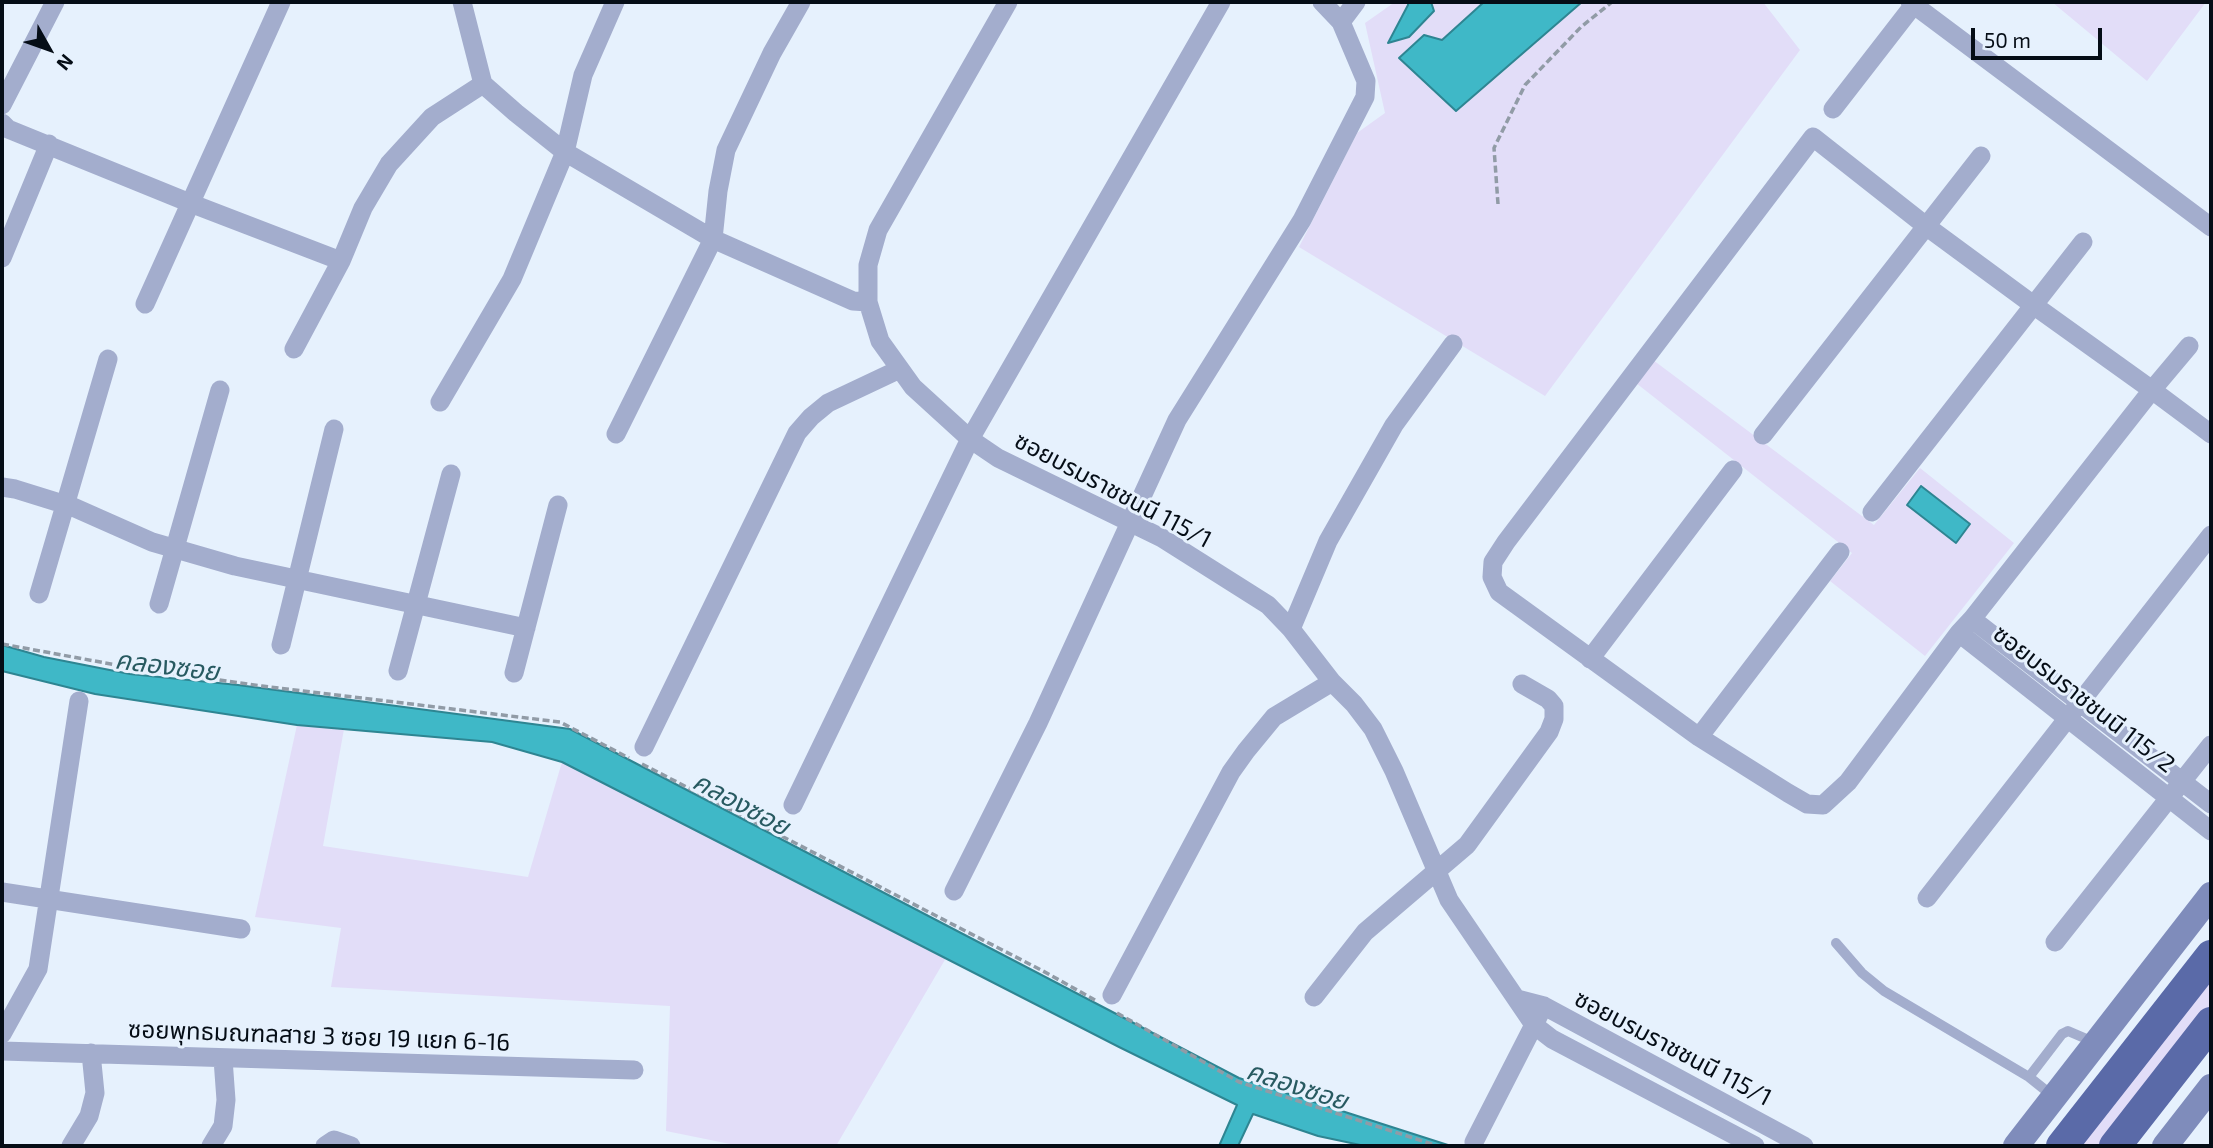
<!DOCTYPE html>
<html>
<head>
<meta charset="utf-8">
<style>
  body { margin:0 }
  #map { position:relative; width:2213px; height:1148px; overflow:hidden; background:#e6f1fd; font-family:"Exo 2",sans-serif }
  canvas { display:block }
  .frame { position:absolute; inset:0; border:4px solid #050d16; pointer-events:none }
  .north { position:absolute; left:14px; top:14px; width:70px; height:70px; -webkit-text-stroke:5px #e6f1fd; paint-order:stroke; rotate:130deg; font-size:19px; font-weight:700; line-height:28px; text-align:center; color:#050d16 }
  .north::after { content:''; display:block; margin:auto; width:24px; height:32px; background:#050d16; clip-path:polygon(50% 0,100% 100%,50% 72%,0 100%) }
  .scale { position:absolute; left:1971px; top:28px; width:131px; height:32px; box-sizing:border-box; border:4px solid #050d16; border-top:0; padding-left:9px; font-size:21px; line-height:24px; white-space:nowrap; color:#050d16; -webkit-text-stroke:5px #e6f1fd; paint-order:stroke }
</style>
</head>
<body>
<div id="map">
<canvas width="2213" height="1148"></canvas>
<div class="frame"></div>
<div class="north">N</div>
<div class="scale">50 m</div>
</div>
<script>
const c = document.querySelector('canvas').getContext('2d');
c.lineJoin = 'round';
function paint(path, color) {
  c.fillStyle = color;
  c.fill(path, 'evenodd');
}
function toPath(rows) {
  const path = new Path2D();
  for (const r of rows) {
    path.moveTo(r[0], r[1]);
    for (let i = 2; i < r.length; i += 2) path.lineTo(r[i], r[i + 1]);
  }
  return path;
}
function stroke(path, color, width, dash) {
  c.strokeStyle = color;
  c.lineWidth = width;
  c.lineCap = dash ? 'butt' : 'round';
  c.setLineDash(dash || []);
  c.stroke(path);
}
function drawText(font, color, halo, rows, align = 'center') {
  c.font = font + ' "Exo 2","Noto Sans Thai",sans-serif';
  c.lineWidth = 6;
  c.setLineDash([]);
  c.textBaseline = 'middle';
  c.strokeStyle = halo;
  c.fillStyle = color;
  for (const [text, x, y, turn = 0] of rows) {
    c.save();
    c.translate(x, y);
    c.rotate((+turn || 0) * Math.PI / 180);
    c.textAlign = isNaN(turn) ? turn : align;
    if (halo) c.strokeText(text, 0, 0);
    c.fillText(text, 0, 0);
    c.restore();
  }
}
const green = toPath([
  [1395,2,1408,2,1408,5,1389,42,1434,11,1431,2,1484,2,1442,40,1456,111,1582,2,1763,2,1800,50,1545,396,1299,247,1357,133,1385,113,1365,23],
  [2052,2,2206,2,2147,81],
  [1653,360,1874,525,1920,468,2014,543,1925,656,1830,581,1852,553,1636,383],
  [297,725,344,729,323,846,528,877,562,762,946,958,836,1146,740,1146,666,1131,670,1006,331,987,341,928,255,917],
  [2211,970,2211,1005,2102,1146,2073,1146]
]);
const water = toPath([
  [1408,2,1431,2,1434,11,1409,37,1388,43,1408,5,1408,2],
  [1484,2,1582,2,1456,111,1399,58,1424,35,1442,40,1484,2],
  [1921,486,1970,524,1956,543,1907,505,1921,486],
  [2,645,44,657,130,674,238,685,570,729,1239,1078,1451,1146,1365,1146,1318,1136,1253,1114,1238,1146,1219,1146,1237,1105,1119,1047,562,762,492,742,297,725,95,694,2,671,2,645]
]);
const path = toPath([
  [1498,204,1494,148,1525,85,1581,27,1612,2],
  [2,644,122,666,262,686,560,722,629,758],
  [642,764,1043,971,1095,1000],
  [1117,1013,1239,1082,1438,1146]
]);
const service = toPath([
  [1836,943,1862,973,1884,991,2029,1077,2054,1097],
  [2029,1077,2062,1034,2068,1031,2096,1043]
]);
const minor = toPath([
  [462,2,483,84,516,113,565,152,713,239,853,301,868,302],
  [1008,2,878,230,868,265,868,302,880,341,913,387,970,439,998,458,1162,538,1268,605,1291,629,1332,682,1354,704,1373,729,1394,771,1449,900,1534,1025,1552,1039,1755,1146],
  [1910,2,2211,227],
  [1341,22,1356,2],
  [2,105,55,2],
  [1833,109,1916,2],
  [2,123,8,129,190,203,341,261],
  [2,258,49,144],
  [145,304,281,2],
  [2189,346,2152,390,1972,619,1959,633,1848,782,1823,805,1807,804,1788,793,1699,737,1499,592,1492,577,1493,562,1506,542,1813,137,1926,226,2032,304,2152,390,2211,434],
  [294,349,341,261,363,208,389,164,432,117,483,84],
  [440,402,512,279,565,152,583,75,615,2],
  [616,434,713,239,718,191,726,150,772,53,801,2],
  [1763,435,1981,156],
  [2,487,15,489,73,507,152,542,235,566,526,628],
  [1872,512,2083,242],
  [39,594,108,359],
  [159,604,220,390],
  [1972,619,2211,804],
  [1291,629,1328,541,1394,425,1453,344],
  [1959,633,2211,831],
  [281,645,334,429],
  [1590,659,1733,470],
  [398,671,451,474],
  [514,673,558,505],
  [1699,737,1840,552],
  [644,747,797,433,811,417,828,403,900,369],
  [793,805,970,439,1221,2],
  [954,891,1038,723,1177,420,1302,220,1365,97,1366,81,1341,22,1322,2],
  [2,892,241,929],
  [1927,898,2211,535],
  [2055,942,2211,745],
  [1112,995,1231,772,1246,751,1274,717,1332,682],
  [1314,997,1365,932,1467,845,1549,732,1554,719,1554,706,1548,699,1522,684],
  [1517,999,1544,1006,1804,1146],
  [2,1034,38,969,79,701],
  [2,1051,634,1070],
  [1474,1142,1539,1015],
  [71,1146,89,1116,95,1093,91,1053],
  [211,1146,223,1126,226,1100,223,1059],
  [325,1146,334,1140,351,1146]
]);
const secondary = toPath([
  [2016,1146,2211,895],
  [2165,1146,2211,1087]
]);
const trunk = toPath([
  [2062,1146,2211,956],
  [2115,1146,2211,1023]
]);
const streetNames = [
  ["ซอยบรมราชชนนี 115/1",1113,490,28],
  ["ซอยบรมราชชนนี 115/2",2084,699,38],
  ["ซอยพุทธมณฑลสาย 3 ซอย 19 แยก 6-16",319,1036,2],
  ["ซอยบรมราชชนนี 115/1",1673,1048,28]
];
const waterNames = [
  ["คลองซอย",167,666,7],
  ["คลองซอย",741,804,28],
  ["คลองซอย",1297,1086,18]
];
paint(green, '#e2ddf8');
paint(water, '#3fb8c7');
stroke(water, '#2e8592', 2);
stroke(path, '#919ba6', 3.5, [7, 3.5]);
stroke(service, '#a3adcd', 10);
stroke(minor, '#a3adcd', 19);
stroke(secondary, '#7f8cbb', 26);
stroke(trunk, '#5a6aa8', 32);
drawText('24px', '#050d16', '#e6f1fd', streetNames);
drawText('italic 26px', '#285a61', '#e6f1fd', waterNames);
</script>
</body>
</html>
